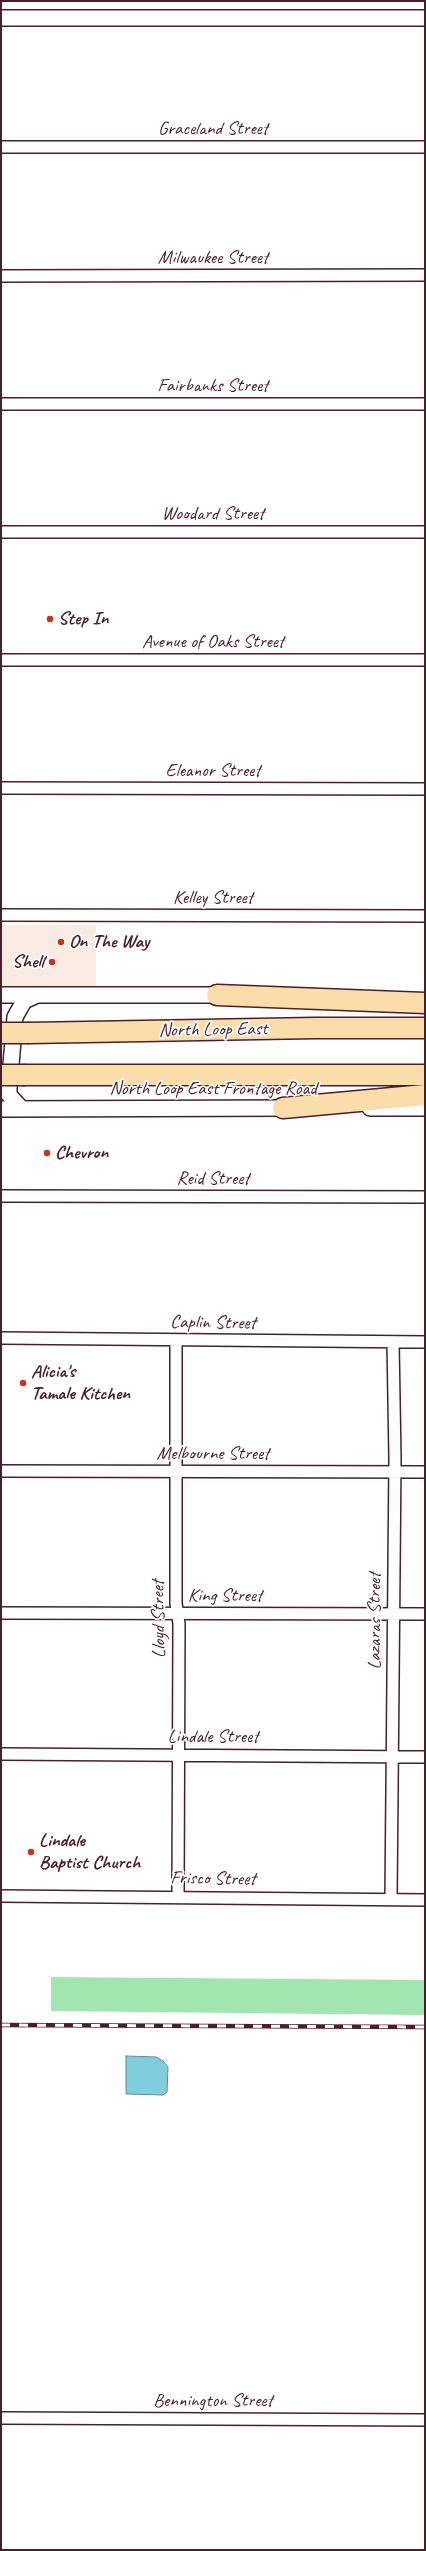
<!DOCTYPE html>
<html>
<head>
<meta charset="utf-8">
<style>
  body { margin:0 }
  #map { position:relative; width:426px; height:2551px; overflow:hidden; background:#fff; font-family:Caveat,sans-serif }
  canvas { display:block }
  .frame { position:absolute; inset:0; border:2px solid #4a1f2b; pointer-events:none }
</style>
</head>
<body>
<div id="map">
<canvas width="426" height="2551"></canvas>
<div class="frame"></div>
</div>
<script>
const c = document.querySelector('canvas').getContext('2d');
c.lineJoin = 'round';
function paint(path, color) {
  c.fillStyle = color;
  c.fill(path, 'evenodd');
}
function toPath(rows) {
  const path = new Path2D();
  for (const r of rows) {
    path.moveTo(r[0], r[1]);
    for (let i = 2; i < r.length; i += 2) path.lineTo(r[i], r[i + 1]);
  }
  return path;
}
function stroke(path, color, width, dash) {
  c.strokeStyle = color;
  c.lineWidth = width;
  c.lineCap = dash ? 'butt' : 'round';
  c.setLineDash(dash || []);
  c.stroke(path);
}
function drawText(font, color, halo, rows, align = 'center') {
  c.font = font + ' Caveat,sans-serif';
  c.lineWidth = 3.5;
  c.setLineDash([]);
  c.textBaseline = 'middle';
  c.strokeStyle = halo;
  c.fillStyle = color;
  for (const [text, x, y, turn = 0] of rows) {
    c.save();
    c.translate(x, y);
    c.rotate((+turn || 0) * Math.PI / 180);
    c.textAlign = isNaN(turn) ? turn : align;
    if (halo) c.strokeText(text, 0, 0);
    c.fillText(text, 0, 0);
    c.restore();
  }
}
const built = toPath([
  [1,925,96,925,96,989,1,989]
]);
const green = toPath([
  [51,1977,425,1980,425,2015,51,2011]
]);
const water = toPath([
  [126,2056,156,2057,163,2061,168,2067,167,2092,163,2095,126,2094,126,2056]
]);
const street = toPath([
  [1,147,425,147],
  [1,276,425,275],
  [1,404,425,404],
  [1,532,425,532],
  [1,660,425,660],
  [1,788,425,789],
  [1,915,425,916],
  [1,1196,425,1197],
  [1,1338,425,1342],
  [176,1340,176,1603,179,1624,178,1897],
  [1,1471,425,1472],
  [1,1613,425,1614],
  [1,1754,425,1757],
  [1,1896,425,1900],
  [391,1899,395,1459,393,1342],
  [1,2418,425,2420]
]);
const secondary = toPath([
  [1,18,425,18],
  [1,995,228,995],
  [370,1108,425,1108],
  [1,1109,294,1108],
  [22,1109,9,1095,9,1088,15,1017,24,1001,37,995]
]);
const highway = toPath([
  [217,995,425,1003],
  [29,1033,315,1028,425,1028],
  [25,1075,425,1075],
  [283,1108,425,1095]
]);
const rail = toPath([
  [1,2025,425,2027]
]);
const highwayBridge = toPath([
  [1,1033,29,1033],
  [1,1075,25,1075]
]);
const markers = [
  [50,619,4,"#c8321e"],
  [61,942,4,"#c8321e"],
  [52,962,4,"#c8321e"],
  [47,1153,4,"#c8321e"],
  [23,1383,4,"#c8321e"],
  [31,1852,4,"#c8321e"]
];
const streetNames = [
  ["Graceland Street",213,129],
  ["Milwaukee Street",213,258],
  ["Fairbanks Street",213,386],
  ["Woodard Street",213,514],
  ["Avenue of Oaks Street",213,642],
  ["Eleanor Street",213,771],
  ["Kelley Street",213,898],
  ["North Loop East",213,1030,-1],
  ["North Loop East Frontage Road",213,1089],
  ["Reid Street",213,1179],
  ["Caplin Street",213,1323,1],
  ["Melbourne Street",213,1454],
  ["King Street",225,1596],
  ["Lloyd Street",159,1619,-91],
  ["Lazaras Street",375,1621,-90],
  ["Lindale Street",213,1737],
  ["Frisco Street",213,1879,1],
  ["Bennington Street",213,2401]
];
const poiNames = [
  ["Step In",58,619],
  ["On The Way",69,942],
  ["Shell",44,962,"right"],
  ["Chevron",55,1153],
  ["Alicia's",31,1372],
  ["Tamale Kitchen",31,1394],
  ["Lindale",39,1841],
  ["Baptist Church",39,1863]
];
paint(built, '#f9ebe1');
paint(green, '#a2e5b0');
paint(water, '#80cdde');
stroke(water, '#6a8796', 1);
stroke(street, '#4a1f2b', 14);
stroke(secondary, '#4a1f2b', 18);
stroke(highway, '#4a1f2b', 23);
stroke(street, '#fff', 11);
stroke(secondary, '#fff', 15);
stroke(highway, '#faddab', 20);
stroke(rail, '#4a1f2b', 4.5);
stroke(rail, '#fff', 3, [9]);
stroke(highwayBridge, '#4a1f2b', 23, []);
stroke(highwayBridge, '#faddab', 20);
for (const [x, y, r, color] of markers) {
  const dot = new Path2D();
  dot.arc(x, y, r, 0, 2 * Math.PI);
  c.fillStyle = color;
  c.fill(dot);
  stroke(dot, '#fff', 1.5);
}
drawText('19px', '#4a1f2b', '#fff', streetNames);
drawText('bold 19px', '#4a1f2b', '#fff', poiNames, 'left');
</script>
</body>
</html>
